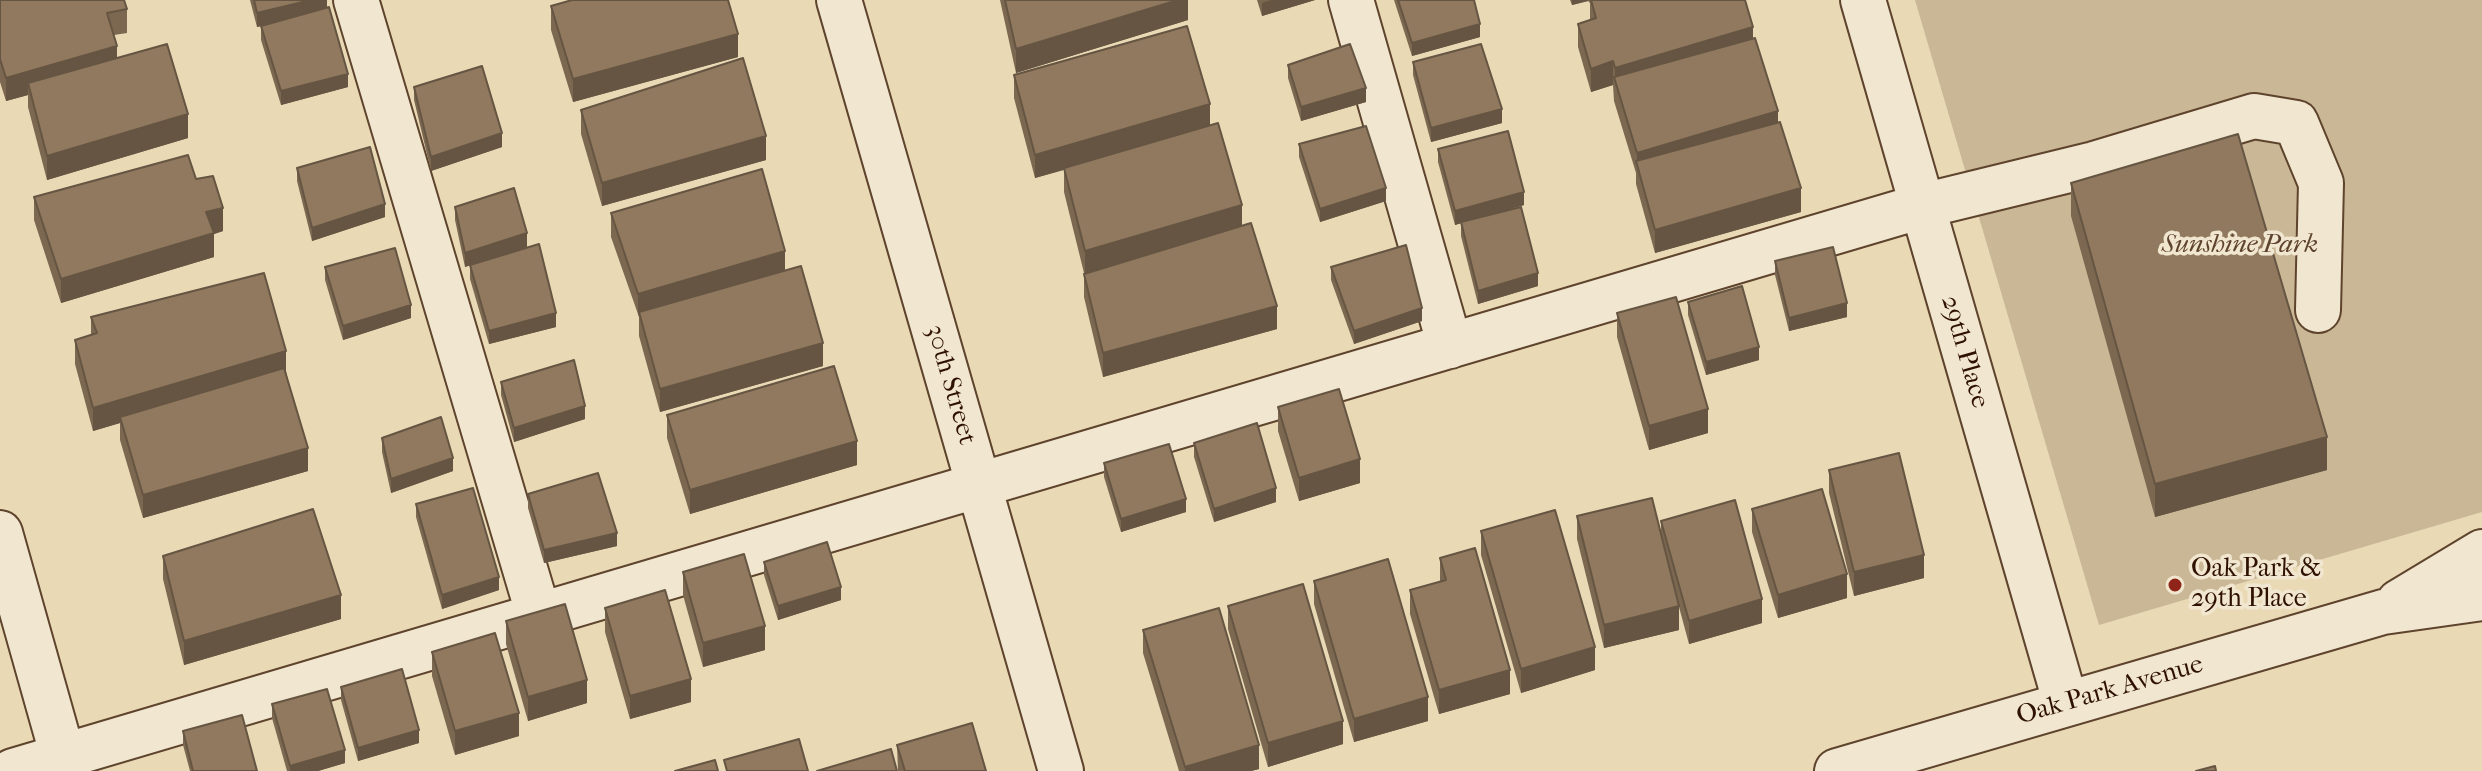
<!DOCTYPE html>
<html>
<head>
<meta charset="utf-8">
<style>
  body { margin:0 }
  canvas { display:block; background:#e9d9b5 }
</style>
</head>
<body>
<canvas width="2482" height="771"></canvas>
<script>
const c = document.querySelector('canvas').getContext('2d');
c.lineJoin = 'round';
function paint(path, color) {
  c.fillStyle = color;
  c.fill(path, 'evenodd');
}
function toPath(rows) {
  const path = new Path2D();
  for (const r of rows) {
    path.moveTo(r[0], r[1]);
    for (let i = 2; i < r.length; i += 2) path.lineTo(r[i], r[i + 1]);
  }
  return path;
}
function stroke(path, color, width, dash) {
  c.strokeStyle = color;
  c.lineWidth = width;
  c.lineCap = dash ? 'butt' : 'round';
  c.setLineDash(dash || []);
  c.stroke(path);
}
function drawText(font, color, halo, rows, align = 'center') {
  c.font = font + ' "IM FELL French Canon",serif';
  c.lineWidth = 7;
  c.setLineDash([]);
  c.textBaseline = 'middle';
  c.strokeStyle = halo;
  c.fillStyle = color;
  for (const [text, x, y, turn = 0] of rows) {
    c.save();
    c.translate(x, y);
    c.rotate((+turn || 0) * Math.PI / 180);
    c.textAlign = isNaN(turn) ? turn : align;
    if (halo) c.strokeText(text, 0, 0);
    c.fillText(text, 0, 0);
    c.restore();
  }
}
const green = toPath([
  [1915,0,2482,0,2482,512,2099,625]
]);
const minor = toPath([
  [356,0,539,616],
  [839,0,1061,771],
  [1351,0,1450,346],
  [1863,0,2066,704],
  [0,533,67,771],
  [2399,602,2482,552],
  [13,771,1922,206,2094,164,2254,116,2296,123,2321,183,2318,310],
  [1837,771,2383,612,2482,598]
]);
const wall = toPath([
  [0,0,127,9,127,33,114,35,117,58,188,138,47,180,28,107,28,95,6,101,0,82],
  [250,0,327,0,327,8,348,87,281,105,261,40,261,26,273,23,257,27],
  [1000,0,1188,0,1188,20,1016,73],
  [1257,0,1315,0,1262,16],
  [1394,0,1474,0,1480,37,1412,56],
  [1570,0,1745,0,1753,39,1778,122,1801,212,1655,253,1636,184,1636,173,1614,101,1613,85,1591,92,1578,47,1578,24,1590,20,1590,3,1588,1,1572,5],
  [551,6,738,57,573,102,551,30],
  [1413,62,1502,123,1431,142,1413,75],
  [1288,65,1366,102,1301,121,1288,78],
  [1014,75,1210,125,1242,226,1277,329,1103,377,1084,297,1084,273,1064,192,1064,170,1035,178,1014,98],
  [414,87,502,147,431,171,414,100],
  [581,110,766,160,602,206,581,134],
  [1299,144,1386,201,1320,222,1299,157],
  [1438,149,1524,205,1501,212,1538,286,1478,304,1461,236,1461,223,1455,225,1438,162],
  [297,168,385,217,312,241,297,181],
  [196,179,223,231,214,234,214,257,61,303,34,220,34,197],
  [2071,183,2327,470,2155,517,2071,216],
  [455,207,527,247,472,264,556,327,489,344,470,279,470,265,465,267,455,220],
  [611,213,785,271,823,366,660,412,639,336,639,317,611,237],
  [1775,261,1847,317,1789,331,1775,275],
  [325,267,411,318,343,340,325,280],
  [1331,267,1422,321,1354,344,1331,280],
  [1688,302,1759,360,1706,375,1688,315],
  [1617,313,1708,433,1649,450,1617,337],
  [91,317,286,371,308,471,143,518,120,440,120,423,93,431,75,364,75,340,91,335],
  [501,382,585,419,514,442,501,395],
  [1278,407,1360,483,1299,501,1278,431],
  [667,415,857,465,690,514,667,438],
  [382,438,453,471,391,493,382,452],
  [1194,443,1276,502,1214,522,1194,457],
  [1104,463,1186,512,1121,532,1104,477],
  [1829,470,1924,578,1854,596,1829,493],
  [528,494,617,546,544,563,528,508],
  [416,504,499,590,442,609,416,517],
  [1752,509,1847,598,1778,618,1752,532],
  [1577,516,1661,536,1661,521,1762,623,1689,644,1679,607,1679,630,1604,648,1577,539],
  [1481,531,1595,670,1521,693,1481,555],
  [163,556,341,619,184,665,163,579],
  [1440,558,1510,694,1439,714,1410,614,1410,590,1440,582],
  [764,562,841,600,778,620,764,575],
  [683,572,765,650,703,667,683,595],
  [1314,581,1428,721,1354,742,1314,604],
  [1228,606,1343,744,1268,767,1228,629],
  [605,608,691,702,630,719,605,632],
  [506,621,587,703,528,721,506,644],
  [1143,630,1259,769,1251,771,1179,771,1143,653],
  [432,652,519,736,455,755,432,676],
  [341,687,419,743,358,761,341,700],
  [272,704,345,763,318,771,287,771,272,718],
  [183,731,257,771,190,771,183,745],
  [897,745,986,771,898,771]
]);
const shadedWall = toPath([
  [311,0,327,0,327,10,257,27,257,13],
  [1178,0,1188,0,1188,20,1016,73,1016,49],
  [1271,0,1315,0,1262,16,1262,3],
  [1572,0,1588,0,1588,1,1572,5],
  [1480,24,1480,37,1412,56,1412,43],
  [1753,27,1753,51,1615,80,1615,68],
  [738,34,738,57,573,102,573,79],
  [117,46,117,70,28,83,28,95,6,101,6,78],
  [1613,61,1613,85,1591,92,1591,69],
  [348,74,348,87,281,105,281,91],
  [1366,88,1366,102,1301,121,1301,107],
  [1210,104,1210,127,1035,178,1035,155],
  [1502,109,1502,123,1431,142,1431,128],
  [1778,111,1778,134,1637,166,1637,153],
  [188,114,188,138,47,180,47,156],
  [502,133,502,147,431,171,431,157],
  [766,136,766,160,602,206,602,183],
  [1386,188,1386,201,1320,222,1320,209],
  [1801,188,1801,212,1655,253,1655,230],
  [1524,192,1524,205,1455,225,1455,211],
  [385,204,385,217,312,241,312,228],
  [1242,205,1242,229,1085,275,1085,251],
  [223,208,223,231,214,234,214,257,61,303,61,279,206,212],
  [527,233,527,247,465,267,465,253],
  [785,251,785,275,639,312,638,317,638,294],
  [1538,273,1538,286,1478,304,1478,291],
  [1847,303,1847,317,1789,331,1789,318],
  [411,305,411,318,343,340,343,326],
  [1277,306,1277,329,1103,377,1103,353],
  [1422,308,1422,321,1354,344,1354,331],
  [556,313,556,327,489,344,489,331],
  [823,343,823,366,660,412,660,389],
  [1759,347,1759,360,1706,375,1706,362],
  [286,351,286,375,120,417,120,423,93,431,93,408],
  [585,406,585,419,514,442,514,428],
  [1708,409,1708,433,1649,450,1649,426],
  [2327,437,2327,470,2155,517,2155,484],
  [857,441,857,465,690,514,690,490],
  [308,448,308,471,143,518,143,495],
  [453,458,453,471,391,493,391,479],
  [1360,459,1360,483,1299,501,1299,478],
  [1276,488,1276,502,1214,522,1214,509],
  [1186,499,1186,512,1121,532,1121,519],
  [617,533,617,546,544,563,544,550],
  [1924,555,1924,578,1854,596,1854,572],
  [1847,574,1847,598,1778,618,1778,595],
  [499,577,499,590,442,609,442,595],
  [841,587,841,600,778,620,778,606],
  [341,595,341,619,184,665,184,641],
  [1762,599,1762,623,1689,644,1689,621],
  [1679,606,1679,630,1604,648,1604,625],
  [765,626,765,650,703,667,703,643],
  [1595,647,1595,670,1521,693,1521,669],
  [1510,670,1510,694,1439,714,1439,690],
  [691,679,691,702,630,719,630,696],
  [587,680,587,703,528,721,528,697],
  [1428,697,1428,721,1354,742,1354,719],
  [519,713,519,736,455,755,455,731],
  [1343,721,1343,744,1268,767,1268,743],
  [419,730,419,743,358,761,358,748],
  [1259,745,1259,769,1251,771,1185,771,1185,767],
  [345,750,345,763,318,771,290,771,290,766]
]);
const building = toPath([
  [0,0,124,0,127,9,107,13,117,46,6,78,0,59,0,0],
  [254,0,311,0,257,13,254,0],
  [572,0,728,0,738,34,573,79,551,6,572,0],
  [1005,0,1178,0,1016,49,1005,0],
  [1398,0,1474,0,1480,24,1412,43,1398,0],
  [1591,0,1745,0,1753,27,1615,68,1613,61,1591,69,1578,24,1596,18,1591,0],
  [329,7,348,74,281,91,261,26,329,7],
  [1187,26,1210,104,1035,155,1014,75,1187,26],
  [1755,38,1778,111,1637,153,1614,77,1755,38],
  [167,44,188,114,47,156,28,83,167,44],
  [1350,44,1366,88,1301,107,1288,65,1350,44],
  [1481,44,1502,109,1431,128,1413,62,1481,44],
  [743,58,766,136,602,183,581,110,743,58],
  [482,66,502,133,431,157,414,87,482,66],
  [1780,122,1801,188,1655,230,1636,161,1780,122],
  [1218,123,1242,205,1085,251,1064,168,1218,123],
  [1366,126,1386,188,1320,209,1299,144,1366,126],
  [1508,131,1524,192,1455,211,1438,149,1508,131],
  [2238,134,2327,437,2155,484,2071,183,2238,134],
  [370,147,385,204,312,228,297,168,370,147],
  [188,155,196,179,213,176,223,208,206,212,214,233,61,279,34,197,188,155],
  [762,169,785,251,638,294,611,213,762,169],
  [514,188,527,233,465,253,455,207,514,188],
  [1521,207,1538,273,1478,291,1461,222,1521,207],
  [1251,223,1277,306,1103,353,1084,274,1251,223],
  [539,244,556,313,489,331,470,265,539,244],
  [1406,245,1422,308,1354,331,1331,267,1406,245],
  [1833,247,1847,303,1789,318,1775,261,1833,247],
  [395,248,411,305,343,326,325,267,395,248],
  [801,266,823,343,660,389,639,312,801,266],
  [264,273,286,351,93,408,75,340,97,333,91,317,264,273],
  [1742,286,1759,347,1706,362,1688,302,1742,286],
  [1676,297,1708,409,1649,426,1617,313,1676,297],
  [574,360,585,406,514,428,501,382,574,360],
  [834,366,857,441,690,490,667,415,834,366],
  [284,368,308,448,143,495,120,417,284,368],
  [1339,389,1360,459,1299,478,1278,407,1339,389],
  [441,417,453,458,391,479,382,438,441,417],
  [1257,423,1276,488,1214,509,1194,443,1257,423],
  [1169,444,1186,499,1121,519,1104,463,1169,444],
  [1899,453,1924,555,1854,572,1829,470,1899,453],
  [598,473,617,533,544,550,528,494,598,473],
  [473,488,499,577,442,595,416,504,473,488],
  [1822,489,1847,574,1778,595,1752,509,1822,489],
  [1652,498,1679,606,1604,625,1577,516,1652,498],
  [1735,500,1762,599,1689,621,1661,521,1735,500],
  [313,509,341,595,184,641,163,556,313,509],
  [1555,510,1595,647,1521,669,1481,531,1555,510],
  [827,542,841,587,778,606,764,562,827,542],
  [1475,548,1510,670,1439,690,1410,590,1446,580,1440,558,1475,548],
  [744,554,765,626,703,643,683,572,744,554],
  [1388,559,1428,697,1354,719,1314,581,1388,559],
  [1303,584,1343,721,1268,743,1228,606,1303,584],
  [665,590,691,679,630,696,605,608,665,590],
  [565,604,587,680,528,697,506,621,565,604],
  [1219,608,1259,745,1185,767,1143,630,1219,608],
  [495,633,519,713,455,731,432,652,495,633],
  [402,669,419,730,358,748,341,687,402,669],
  [327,689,345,750,290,766,272,704,327,689],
  [242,715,257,771,193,771,183,731,242,715],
  [972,723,986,771,905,771,897,745,972,723],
  [799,739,808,771,727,771,724,760,799,739],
  [891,749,897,771,817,771,891,749],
  [715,760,718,771,675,771,715,760],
  [2215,766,2216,771,2196,771,2215,766]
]);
const markers = [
  [2175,585,8,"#8f2418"]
];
const parkNames = [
  ["Sunshine Park",2240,246]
];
const streetNames = [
  ["29th Place",1964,352,74],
  ["30th Street",950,385,74],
  ["Oak Park Avenue",2110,691,-16]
];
const poiNames = [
  ["Oak Park &",2191,570],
  ["29th Place",2191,600]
];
paint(green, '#c9b796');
stroke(minor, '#5e432d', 48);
stroke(minor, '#f1e6cf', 44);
paint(wall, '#7c6851');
paint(shadedWall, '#655542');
paint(building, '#90795e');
stroke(building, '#655542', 2);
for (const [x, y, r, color] of markers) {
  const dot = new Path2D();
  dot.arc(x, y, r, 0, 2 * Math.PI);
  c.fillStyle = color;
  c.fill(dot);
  stroke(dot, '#f1e6cf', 3);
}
drawText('italic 26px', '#5d432d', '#f1e6cf', parkNames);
drawText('26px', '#2f1100', '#f1e6cf', streetNames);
drawText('26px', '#2f1100', '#f1e6cf', poiNames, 'left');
</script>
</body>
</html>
